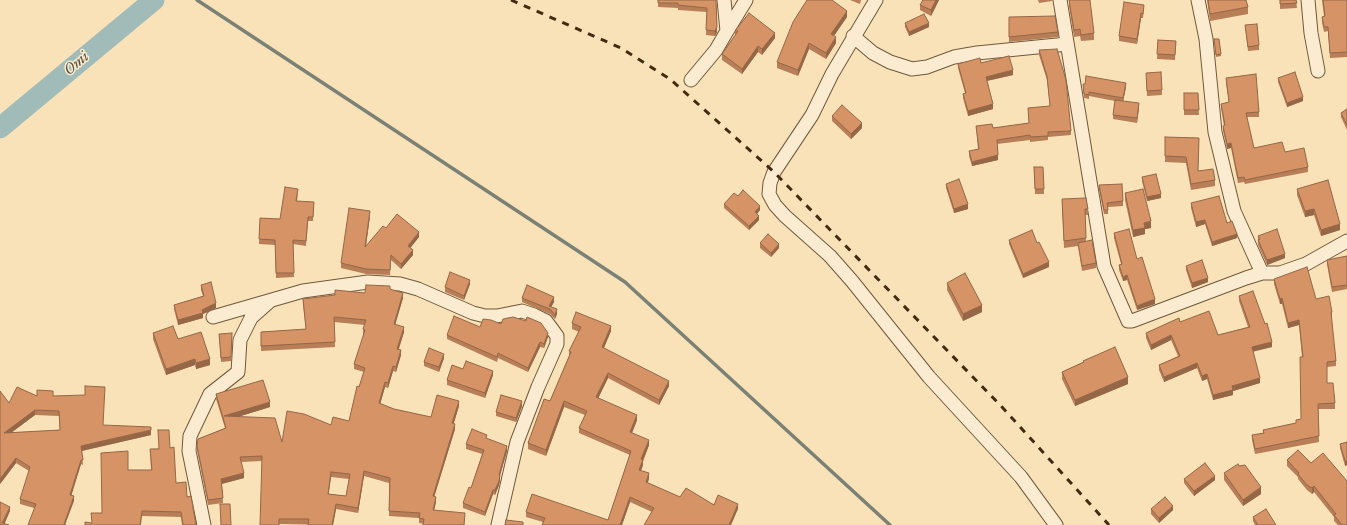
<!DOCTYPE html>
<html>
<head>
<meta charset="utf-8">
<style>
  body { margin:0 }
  canvas { display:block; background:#f9e2b8 }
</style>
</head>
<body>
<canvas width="1347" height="525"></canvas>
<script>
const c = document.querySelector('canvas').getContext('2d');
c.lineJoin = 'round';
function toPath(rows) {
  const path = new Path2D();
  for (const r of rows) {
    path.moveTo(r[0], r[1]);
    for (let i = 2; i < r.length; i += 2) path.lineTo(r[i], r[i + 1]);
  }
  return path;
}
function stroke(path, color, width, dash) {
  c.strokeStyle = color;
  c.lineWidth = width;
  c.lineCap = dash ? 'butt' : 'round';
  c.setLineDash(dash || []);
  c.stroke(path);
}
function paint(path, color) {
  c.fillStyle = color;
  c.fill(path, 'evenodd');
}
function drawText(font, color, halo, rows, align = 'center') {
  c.font = font + ' "IM FELL Great Primer",serif';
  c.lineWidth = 3;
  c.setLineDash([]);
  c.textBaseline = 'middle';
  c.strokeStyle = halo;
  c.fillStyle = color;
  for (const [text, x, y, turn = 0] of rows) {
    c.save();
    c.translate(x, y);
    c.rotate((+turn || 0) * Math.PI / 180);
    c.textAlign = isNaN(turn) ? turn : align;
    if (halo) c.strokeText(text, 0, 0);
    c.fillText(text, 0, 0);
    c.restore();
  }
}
const stream = toPath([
  [197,0,625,282,890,525]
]);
const river = toPath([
  [0,128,154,0]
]);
const street = toPath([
  [876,0,832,74,812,115,774,172,770,183,769,194,775,205,785,216,830,256,852,281,929,377,1021,477,1056,525],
  [1060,0,1104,266,1128,321,1132,321,1246,278,1262,273,1280,273,1306,264,1347,241],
  [1198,0,1206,39,1215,132,1234,211,1262,273],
  [1308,0,1311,33,1318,71],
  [727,31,746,0],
  [853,36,873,53,890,62,912,69,927,67,954,57,977,53,1067,44],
  [691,80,716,50,727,31,724,0],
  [213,317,303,291,368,282,400,284,418,289,473,313,485,316,497,316,522,311,534,315,546,321,557,336,557,344,538,387,517,442,498,525],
  [204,525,189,451,190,436,210,394,238,372,240,340,251,318,269,302]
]);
const rail = toPath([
  [511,0,621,48,670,79,774,172,1002,407,1109,525]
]);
const wall = toPath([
  [658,0,716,0,717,32,715,36,706,35,707,12,678,10,678,8,658,7],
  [850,0,861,0,860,4],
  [923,0,939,0,931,16,920,10,920,5],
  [1038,0,1053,0,1052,1,1039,3],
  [1069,0,1094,33,1094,40,1081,41,1080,36,1074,37,1069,6],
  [1207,0,1246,0,1248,7,1248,14,1210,21],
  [1280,0,1296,0,1297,8,1280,9],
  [1322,0,1347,0,1347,57,1330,58,1328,31,1324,32,1322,22,1322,17,1324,16],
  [1144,9,1143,18,1141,18,1137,44,1119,41,1119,36],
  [847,17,834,36,836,43,826,59,809,49,798,76,777,68,777,62],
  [1009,17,1058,32,1058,37,1009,42],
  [905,23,929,27,909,36,905,27],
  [1245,25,1259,45,1259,50,1248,51],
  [735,31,775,38,762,55,758,52,742,74,722,60,722,54,735,36],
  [1214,39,1221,54,1221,56,1216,57],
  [1158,40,1176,41,1175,60,1157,59],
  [1039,50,1071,131,1071,135,1048,137,1048,140,1030,142,1030,140,997,144,998,160,972,166,969,156,969,151,978,149,976,126,993,128,1029,123,1028,108,1050,106,1047,80,1039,55],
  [981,63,1013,75,987,81,993,109,968,116,963,98,963,94,965,93,958,68,958,64],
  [1161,72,1162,95,1147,96,1146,78],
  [1226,78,1259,112,1259,117,1247,117,1254,148,1285,152,1308,167,1308,172,1245,184,1244,182,1238,183,1231,148,1227,149,1223,131,1223,126,1224,126,1221,108,1221,104,1229,102,1226,83],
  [1278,78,1303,101,1287,107,1278,82],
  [1083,84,1126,87,1123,101,1139,107,1137,123,1113,119,1113,115,1115,101,1089,96,1089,99,1084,98],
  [1184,93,1198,93,1199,115,1184,115],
  [1347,109,1347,130,1341,117,1341,113],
  [832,116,862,128,851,139,832,121],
  [1165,137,1199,138,1198,171,1215,180,1215,186,1191,190,1186,163,1165,162],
  [1034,167,1043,167,1044,194,1035,194],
  [1142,177,1161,198,1147,201,1142,181],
  [946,184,968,209,954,213,946,188],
  [1099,185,1123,201,1123,206,1108,207,1108,214,1104,214,1099,190],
  [1297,189,1340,230,1321,236,1314,215,1305,217,1297,195],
  [298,193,297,201,314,202,313,221,308,221,306,246,293,244,294,277,276,278,275,245,259,244,260,218,280,219],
  [1125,193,1151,228,1145,229,1145,234,1133,237,1125,200],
  [738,196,760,210,757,214,759,220,749,230,724,208,724,204],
  [1191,203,1227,223,1237,238,1212,246,1205,224,1196,227,1191,208],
  [1062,205,1088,209,1088,215,1085,215,1086,242,1096,263,1096,268,1082,271,1078,246,1064,248],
  [370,216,366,246,386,228,419,237,410,248,413,255,401,269,391,260,390,275,366,274,341,268,341,263],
  [1114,233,1137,259,1155,304,1137,310,1127,280,1123,281,1119,270,1119,265,1121,264,1114,238],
  [1258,236,1285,258,1267,265,1258,245],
  [1009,240,1037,243,1049,267,1023,278,1009,244],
  [760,243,779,248,771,257,760,248],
  [1347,256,1347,289,1332,292,1327,264,1327,260],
  [1186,266,1208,282,1192,288,1186,270],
  [1274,279,1316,299,1332,312,1332,317,1331,317,1336,361,1336,366,1327,367,1327,383,1335,403,1335,409,1318,409,1319,442,1255,454,1252,440,1252,435,1263,433,1263,430,1296,423,1301,419,1302,357,1299,325,1288,328,1282,304,1280,304,1274,284],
  [947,283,982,312,963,321,947,290],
  [470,284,464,300,445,292,445,287],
  [201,285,216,308,203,314,203,318,178,325,174,309,174,305,203,296,201,290],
  [390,289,403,298,395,324,404,332,399,349,401,355,396,372,393,371,388,388,385,387,380,404,394,409,431,417,459,406,454,423,455,429,434,496,436,502,434,510,465,518,464,525,423,525,424,524,419,523,419,518,389,516,389,483,364,476,358,513,336,509,333,525,279,524,262,461,241,462,244,478,222,484,223,503,208,505,197,450,198,439,225,428,216,399,216,394,270,407,238,417,282,442,331,425,349,421,359,387,364,372,354,369,354,364,364,335,363,334,363,329,365,325,334,322,335,347,261,351,261,332,306,329,303,304,303,299,365,293],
  [331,477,349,479,346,496,328,494],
  [1239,296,1272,347,1253,351,1260,383,1233,391,1233,395,1213,400,1207,379,1202,381,1197,368,1164,382,1159,370,1159,365,1178,356,1171,340,1151,350,1146,338,1146,333,1180,322,1218,335,1248,327,1239,301],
  [522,298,554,302,551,307,557,314,555,319,550,314,522,302],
  [572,323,611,331,604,348,669,386,659,405,608,378,598,398,637,420,632,433,649,445,643,461,643,465,641,471,649,478,648,483,680,497,738,509,652,512,630,502,622,525,542,525,543,522,526,517,526,512,608,520,630,455,579,433,579,428,585,415,564,407,546,456,528,449,528,443,550,401,569,356,569,351,579,332,572,329],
  [501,324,548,337,544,348,540,347,528,372,498,358,497,362,447,339,447,335,480,327],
  [153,333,178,339,210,365,196,369,195,365,166,375,153,339],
  [219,334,232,338,231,361,221,362],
  [444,358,439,372,424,366,424,362],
  [1083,361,1128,384,1075,406,1062,379,1062,372,1083,362],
  [463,369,493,375,485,398,447,385,447,380],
  [37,396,53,396,103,425,151,435,82,451,83,465,81,464,71,495,74,501,34,508,20,504,20,499,29,471,16,463,0,484,9,403],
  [35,415,59,416,60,430,11,433],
  [522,406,516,422,496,416,496,412],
  [487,439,507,451,500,475,500,480,499,485,495,495,493,494,485,516,463,508,463,503,471,488,482,454,466,449,466,444],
  [1347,442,1347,465,1345,466,1340,448,1340,444],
  [170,448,176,483,187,497,196,525,182,525,181,517,142,516,141,525,85,525,92,523,102,513,128,470,151,470,150,449],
  [1298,450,1347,525,1338,525,1334,521,1334,517,1314,492,1312,494,1307,490,1298,479,1298,477,1287,466,1287,460],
  [1224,473,1261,494,1243,506,1224,480],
  [1184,479,1215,480,1194,496,1184,483],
  [1151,509,1173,510,1159,523,1151,514],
  [1253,517,1276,525,1255,525,1253,521]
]);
const shadedWall = toPath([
  [936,0,939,0,931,16,931,10],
  [847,11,847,17,831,40,831,34],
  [1141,13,1141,18,1137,44,1137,39],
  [929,23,929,27,909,36,909,32],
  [717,27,717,32,715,36,715,31],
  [775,33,775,38,762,55,762,49],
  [836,37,836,43,826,59,826,53],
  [809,43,809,49,798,76,798,70],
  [758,46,758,52,742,74,742,69],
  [1013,70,1013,75,986,81,986,77],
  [1126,83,1126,87,1123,102,1123,98],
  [1303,97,1303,101,1287,107,1287,103],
  [1139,103,1139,107,1137,123,1137,118],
  [993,104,993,109,968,116,968,111],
  [862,123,862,128,851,139,851,134],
  [1231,143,1231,148,1227,149,1227,144],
  [998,155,998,160,972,166,972,162],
  [1161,194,1161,198,1147,201,1147,197],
  [968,204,968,209,954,213,954,209],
  [760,206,760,210,755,216,755,212],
  [1314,209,1314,215,1305,217,1305,211],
  [370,211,370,216,365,252,365,247],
  [759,216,759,220,749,230,749,226],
  [1205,220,1205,224,1196,227,1196,222],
  [1151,221,1151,228,1145,229,1145,234,1133,237,1133,230,1144,223],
  [1340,224,1340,230,1321,236,1321,230],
  [419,232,419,237,408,251,408,246],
  [1237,234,1237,238,1212,246,1212,242],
  [779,244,779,248,771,257,771,253],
  [413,250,413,255,401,269,401,264],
  [1285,254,1285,258,1267,265,1267,260],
  [1049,262,1049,267,1023,278,1023,274],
  [1127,275,1127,280,1123,281,1123,277],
  [1208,278,1208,282,1192,288,1192,283],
  [470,280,470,284,464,300,464,296],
  [403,293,403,298,394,329,394,324],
  [554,297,554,302,549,311,549,306],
  [1282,298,1282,304,1280,304,1280,299],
  [1155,299,1155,304,1137,310,1137,306],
  [216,303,216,308,203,314,203,318,178,325,178,320],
  [982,305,982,312,963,321,963,314],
  [557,309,557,314,555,319,555,315],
  [1299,320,1299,325,1288,328,1288,323],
  [611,326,611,331,602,352,602,347],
  [404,327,404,332,397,353,397,349],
  [548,333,548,337,544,348,544,344],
  [1171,335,1171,340,1151,350,1151,345],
  [540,342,540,347,528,372,528,368],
  [1272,342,1272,347,1252,352,1252,347],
  [401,350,401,355,396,372,396,367],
  [444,354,444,358,439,372,439,367],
  [195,359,195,365,166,375,166,369],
  [210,359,210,365,196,369,196,363],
  [1197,363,1197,368,1164,382,1164,377],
  [393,366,393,371,388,388,388,383],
  [493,371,493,375,485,398,485,393],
  [608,373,608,378,596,403,596,397],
  [1207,374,1207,379,1202,381,1202,376],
  [1128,377,1128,384,1075,406,1075,400],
  [1260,378,1260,383,1233,391,1233,395,1213,400,1213,395,1232,386],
  [669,381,669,386,659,405,659,400],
  [385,382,385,387,379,408,379,403],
  [459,401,459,406,452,428,452,423],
  [522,401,522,406,516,422,516,418],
  [564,401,564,407,546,456,546,450],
  [270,402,270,407,224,421,224,416],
  [35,410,35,415,4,438,4,433],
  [637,415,637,420,630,438,630,432],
  [455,424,455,429,433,501,433,496],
  [151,430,151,435,81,451,81,446],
  [649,440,649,445,643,461,643,465,639,475,639,470,641,459],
  [507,446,507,451,499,479,499,475],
  [16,458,16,463,0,484,0,479],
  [81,460,81,464,70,500,70,495],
  [1345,461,1347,461,1347,465,1345,466],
  [364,471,364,476,358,513,358,508],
  [331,472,331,477,328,499,328,494],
  [244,473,244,478,221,484,221,479],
  [649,473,649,478,646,488,646,482],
  [500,475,500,480,499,485,495,495,495,490],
  [1215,476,1215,480,1194,496,1194,491],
  [1314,486,1314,492,1312,494,1312,488],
  [1261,487,1261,494,1243,506,1243,500],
  [493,490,493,494,485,516,485,512],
  [74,496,74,501,65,525,64,524],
  [436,497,436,502,433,515,433,510],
  [630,497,630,502,622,525,620,525],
  [336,504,336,509,333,525,332,525],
  [738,504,738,509,731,525,729,525],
  [1173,506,1173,510,1159,523,1159,518],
  [10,507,10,511,4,525,2,523]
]);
const building = toPath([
  [658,0,716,0,717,27,715,31,706,30,707,8,678,5,678,3,658,3,658,0],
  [807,0,832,0,847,11,831,34,836,37,826,53,809,43,798,70,777,62,793,22,807,0],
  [923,0,936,0,931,10,920,5,923,0],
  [1069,0,1090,0,1094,33,1081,35,1080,29,1074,30,1069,0],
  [1208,0,1246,0,1248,7,1210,14,1208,0],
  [1280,0,1296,0,1297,3,1280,4,1280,0],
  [1323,0,1347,0,1347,52,1330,53,1328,27,1324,27,1322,17,1325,16,1323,0],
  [1124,2,1144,5,1143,14,1141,13,1137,39,1119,36,1124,2],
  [749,13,775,33,762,49,758,46,742,69,722,54,738,31,735,31,749,13],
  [924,14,929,23,909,32,905,23,924,14],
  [1055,16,1058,32,1009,37,1009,17,1055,16],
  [1257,24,1259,45,1248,47,1245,25,1257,24],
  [1214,39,1219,39,1221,54,1216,55,1214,39],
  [1158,40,1176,41,1175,55,1157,54,1158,40],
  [1057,49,1066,80,1071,131,1048,132,1048,136,1030,137,1030,135,997,140,998,155,972,162,969,151,979,149,976,126,992,124,993,128,1029,123,1028,108,1050,106,1047,76,1039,50,1057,49],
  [1009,56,1013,70,986,77,993,104,968,111,963,94,966,93,958,64,980,58,981,63,1009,56],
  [1161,72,1162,90,1147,91,1146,73,1161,72],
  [1295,72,1303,97,1287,103,1278,78,1295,72],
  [1256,74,1259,112,1246,113,1254,148,1282,142,1285,152,1304,148,1308,167,1245,180,1244,177,1238,178,1231,143,1227,144,1223,126,1225,125,1221,104,1229,102,1226,78,1256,74],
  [1086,76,1126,83,1123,98,1089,92,1089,95,1084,94,1083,84,1085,84,1086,76],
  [1184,93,1198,93,1199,110,1184,110,1184,93],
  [1115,100,1139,103,1137,118,1113,115,1115,100],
  [842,105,862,123,851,134,832,116,842,105],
  [1347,109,1347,125,1341,113,1347,109],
  [1165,137,1199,138,1198,171,1213,169,1215,180,1191,184,1186,157,1165,156,1165,137],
  [1034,167,1043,167,1044,189,1035,189,1034,167],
  [1156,174,1161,194,1147,197,1142,177,1156,174],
  [959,179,968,204,954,209,946,184,959,179],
  [1328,180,1340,224,1321,230,1314,209,1305,211,1297,189,1328,180],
  [1122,184,1123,201,1107,203,1108,210,1104,210,1099,185,1122,184],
  [285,187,298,189,296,201,314,202,313,217,308,217,306,241,293,240,294,273,276,273,275,240,259,239,260,218,280,219,285,187],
  [1143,189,1151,221,1144,223,1145,228,1133,230,1125,193,1143,189],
  [743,190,760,206,755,212,759,216,749,226,724,204,734,193,738,196,743,190],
  [1219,196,1227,223,1232,221,1237,234,1212,242,1205,220,1196,222,1191,203,1219,196],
  [1086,198,1088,209,1085,209,1086,238,1064,241,1062,199,1086,198],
  [349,208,370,211,365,247,383,226,386,228,397,214,419,232,408,246,413,250,401,264,391,255,390,270,366,269,341,263,349,208],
  [1129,229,1137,259,1142,257,1155,299,1137,306,1127,275,1123,277,1119,265,1122,264,1114,233,1129,229],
  [1277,229,1285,254,1267,260,1258,240,1260,239,1258,236,1277,229],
  [1032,230,1037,243,1039,242,1049,262,1023,274,1009,240,1032,230],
  [768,234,779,244,771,253,760,243,768,234],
  [1092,240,1096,263,1082,266,1078,243,1092,240],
  [1347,256,1347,285,1332,287,1327,260,1347,256],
  [1202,260,1208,278,1192,283,1186,266,1202,260],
  [1307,267,1316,299,1329,296,1332,312,1331,312,1336,361,1327,362,1327,383,1333,383,1335,403,1318,404,1319,436,1255,449,1252,435,1264,433,1263,430,1296,423,1296,420,1301,419,1300,357,1303,357,1299,320,1288,323,1282,298,1280,299,1274,279,1307,267],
  [450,272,470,280,464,296,445,287,450,272],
  [965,273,982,305,963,314,947,283,965,273],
  [211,282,216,303,202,310,203,313,178,320,174,305,204,296,201,285,211,282],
  [366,285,390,286,390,289,403,293,394,324,404,327,397,349,401,350,396,367,393,366,388,383,385,382,379,403,394,409,431,417,437,395,459,401,452,423,455,424,433,496,436,497,433,510,465,513,464,525,423,525,424,519,419,518,420,513,389,511,390,478,364,471,358,508,336,504,332,525,308,525,309,519,279,519,279,525,260,525,262,456,240,457,244,473,221,479,223,498,208,500,197,446,198,439,226,428,216,394,263,380,270,402,224,416,275,418,282,442,287,411,304,414,331,425,333,417,349,421,357,386,359,387,365,368,354,364,365,330,363,329,366,320,334,317,335,342,261,346,261,332,306,329,303,299,335,295,335,290,365,293,366,285],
  [331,472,350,474,346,496,328,494,331,472],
  [527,285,554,297,549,306,557,309,555,315,550,309,522,298,527,285],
  [1253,291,1265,324,1267,323,1272,342,1252,347,1260,378,1232,386,1233,390,1213,395,1207,374,1202,376,1197,363,1164,377,1159,365,1180,356,1171,335,1151,345,1146,333,1179,318,1180,322,1209,311,1218,335,1250,327,1239,296,1253,291],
  [576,312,611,326,602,347,669,381,659,400,608,373,596,397,637,415,630,432,649,440,641,459,643,460,639,470,649,473,646,482,680,497,686,488,714,505,718,495,738,504,729,525,644,525,654,508,630,497,620,525,542,525,545,518,526,512,532,494,608,520,631,451,579,428,587,411,564,401,546,450,528,443,544,399,550,401,571,352,569,351,581,327,572,323,576,312],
  [454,316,480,327,483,319,491,320,501,324,503,319,513,317,526,321,527,317,541,323,548,333,544,344,540,342,528,368,498,353,497,357,447,335,454,316],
  [173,326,178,339,201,332,210,359,196,363,195,359,166,369,153,333,173,326],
  [232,333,231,357,221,358,219,334,232,333],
  [1115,347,1128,377,1075,400,1062,372,1084,362,1083,361,1115,347],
  [429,348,444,354,439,367,424,362,429,348],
  [466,361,493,371,485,393,447,380,452,365,463,369,466,361],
  [85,386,105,387,103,425,151,427,151,430,81,446,83,460,81,460,70,495,74,496,64,524,66,525,28,525,36,504,20,499,30,467,16,458,0,479,0,391,9,403,17,387,37,396,37,390,53,391,53,396,85,395,85,386],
  [35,410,59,411,60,430,4,433,35,410],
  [501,395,522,401,516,418,496,412,501,395],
  [472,429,487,435,486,438,507,446,499,475,500,475,499,481,495,490,493,490,485,512,463,503,469,487,471,488,484,450,466,444,472,429],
  [158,430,169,430,170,448,174,447,176,483,186,482,187,497,191,496,196,525,183,525,181,512,142,511,140,525,85,525,85,522,92,523,91,513,102,513,101,453,128,451,128,470,152,470,150,449,159,449,158,430],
  [1347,442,1347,461,1345,461,1340,444,1347,442],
  [1298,450,1311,463,1323,453,1347,481,1347,525,1342,525,1334,515,1336,514,1314,486,1312,488,1307,485,1298,474,1299,473,1287,460,1298,450],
  [1205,463,1215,476,1194,491,1184,479,1205,463],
  [1238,464,1239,466,1245,465,1261,487,1243,500,1224,473,1238,464],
  [1165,497,1173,506,1159,518,1151,509,1165,497],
  [0,502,10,507,2,523,9,525,0,525,0,502],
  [220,504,230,504,231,525,221,525,220,504],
  [1266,509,1276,525,1258,525,1253,517,1266,509],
  [506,520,523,522,523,525,505,525,506,520]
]);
const waterNames = [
  ["Omi",77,64,-40]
];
stroke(stream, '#7b8275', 3.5);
stroke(river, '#a1bcb8', 21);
stroke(street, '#70583b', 15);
stroke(street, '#fbecd1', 13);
stroke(rail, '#432a11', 3, [7, 7]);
paint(wall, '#b77e58');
paint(shadedWall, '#956747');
paint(building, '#d59366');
stroke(building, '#956747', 1);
drawText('italic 15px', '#5a4e3b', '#fbecd1', waterNames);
</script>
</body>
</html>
